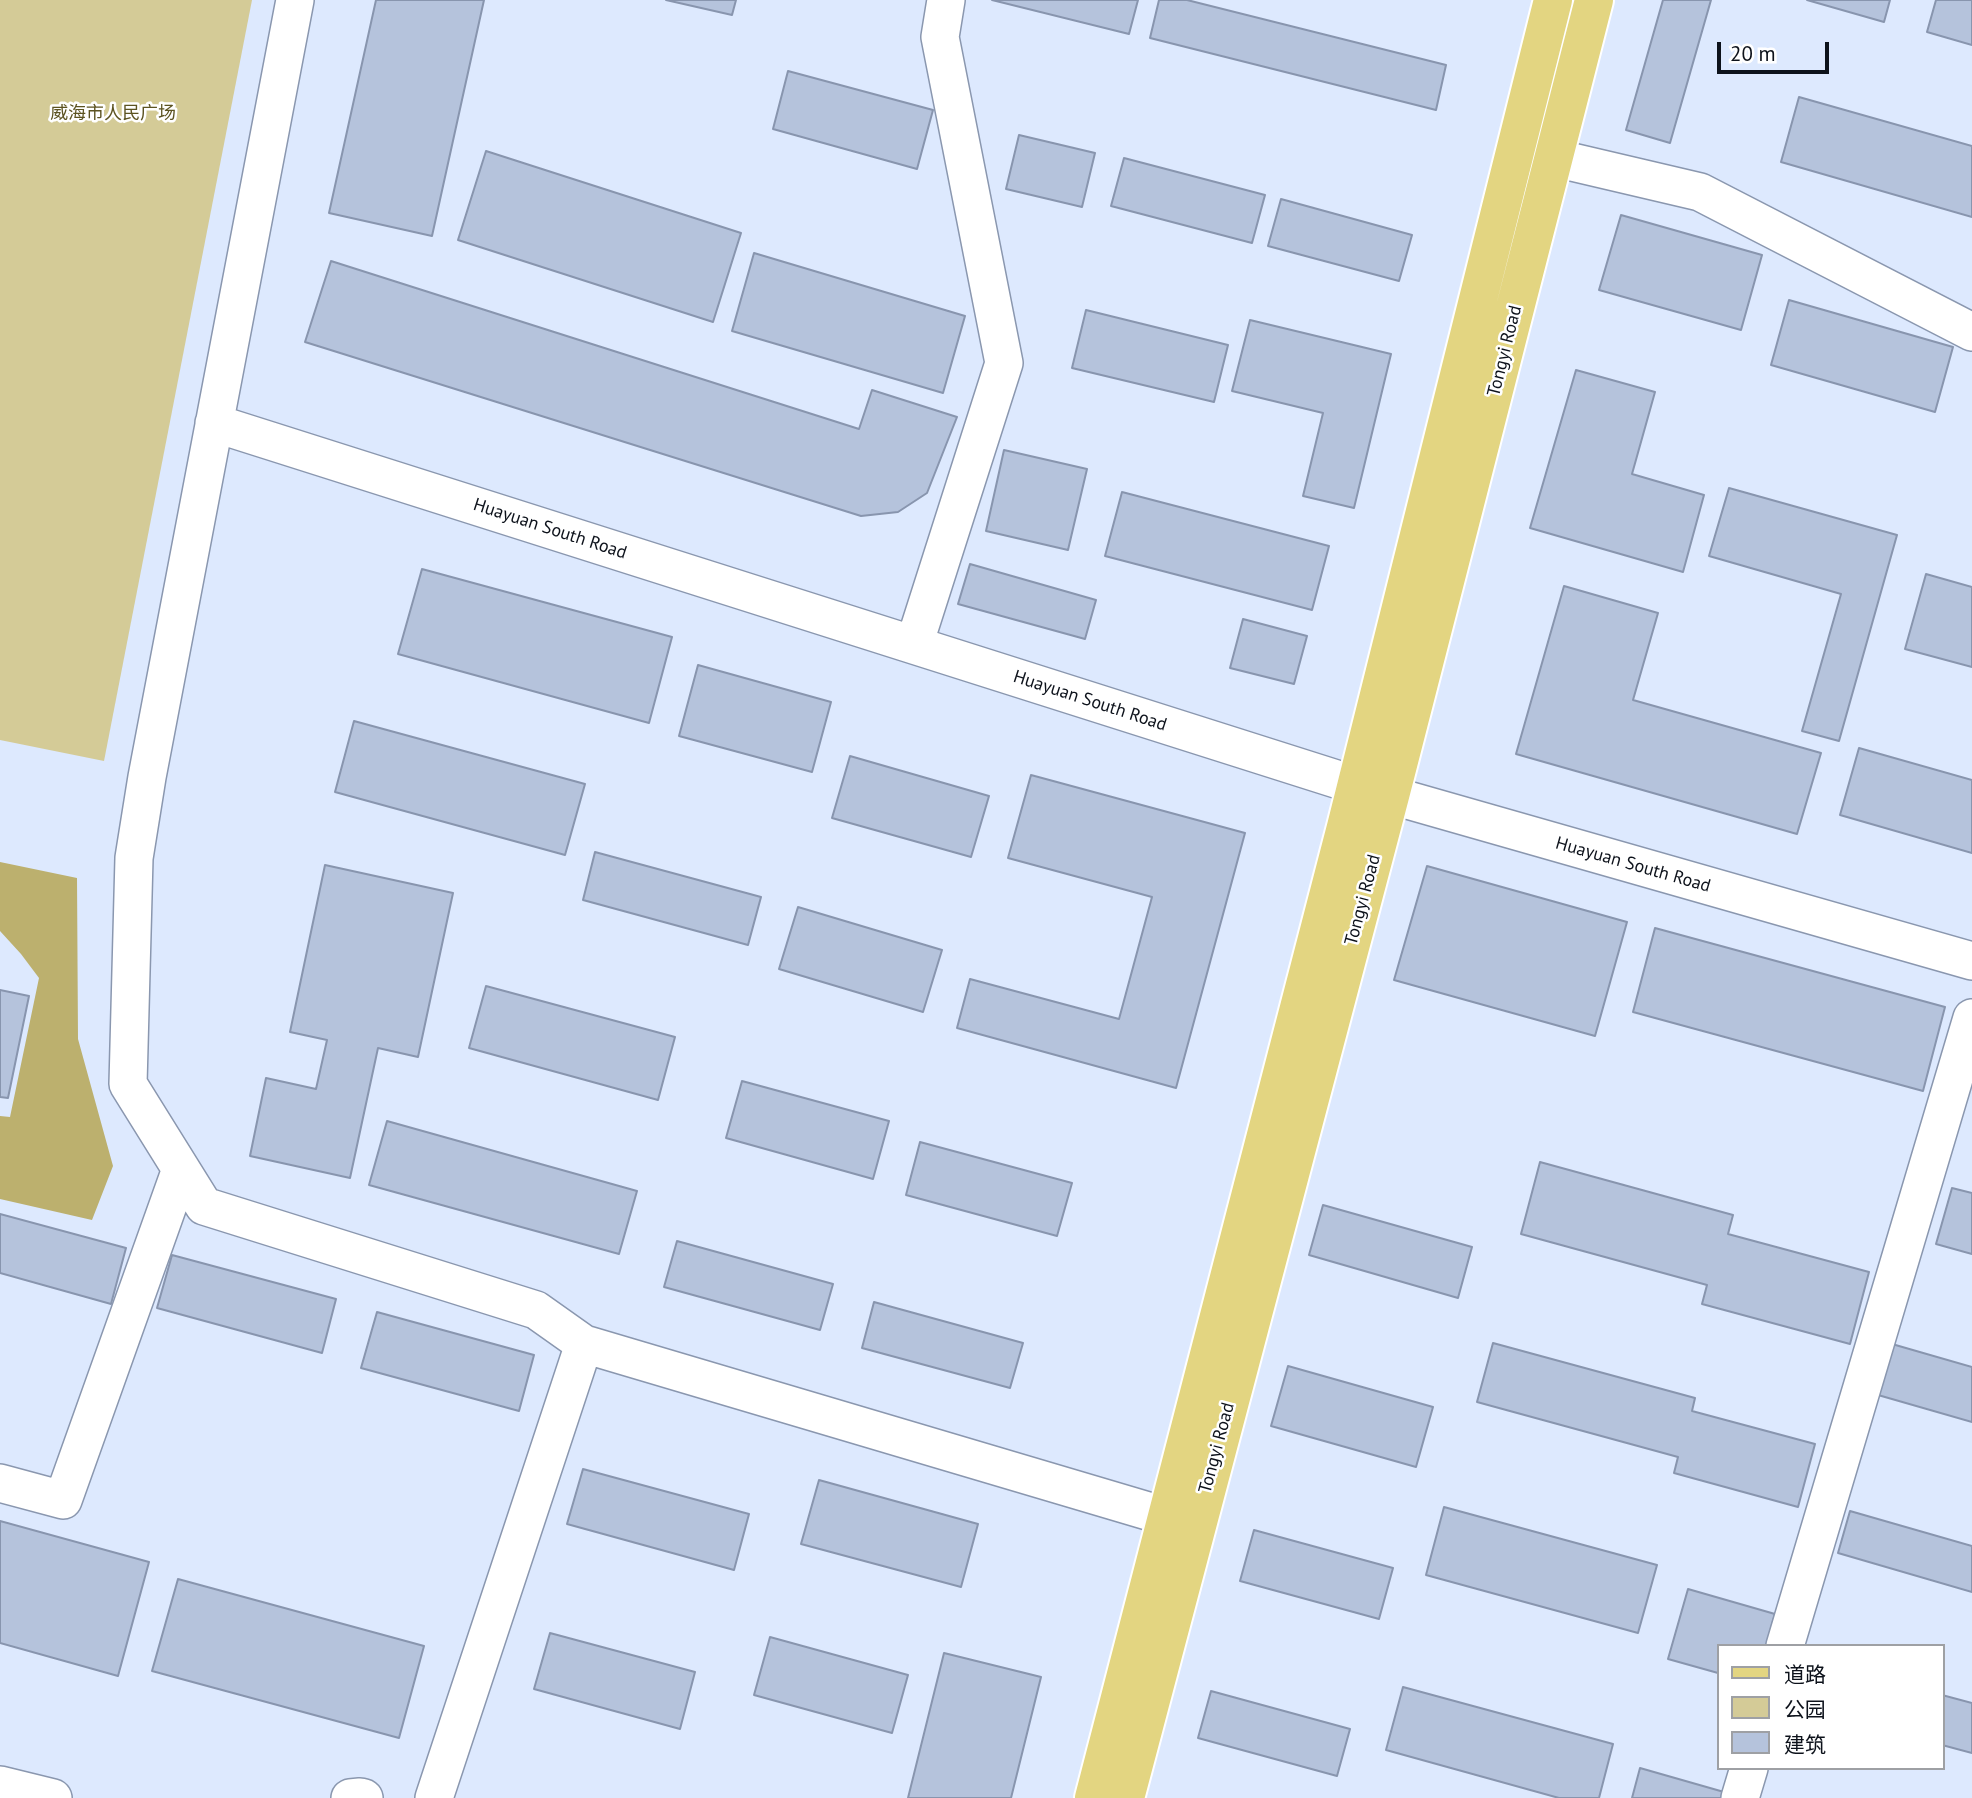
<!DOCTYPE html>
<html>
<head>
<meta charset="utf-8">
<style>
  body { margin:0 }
  #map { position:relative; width:1972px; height:1798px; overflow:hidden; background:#dde9fe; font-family:"PT Sans","Noto Sans SC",sans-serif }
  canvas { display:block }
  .legend { position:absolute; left:1717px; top:1644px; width:228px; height:126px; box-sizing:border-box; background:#fff; border:2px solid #9ea0a4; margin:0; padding:9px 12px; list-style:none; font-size:21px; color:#0d121b }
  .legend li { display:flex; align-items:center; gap:14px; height:35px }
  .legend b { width:35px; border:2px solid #9ea0a4 }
  .scale { position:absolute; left:1717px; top:42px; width:112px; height:32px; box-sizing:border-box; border:4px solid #0d121b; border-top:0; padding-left:9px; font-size:21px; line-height:24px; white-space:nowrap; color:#0d121b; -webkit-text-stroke:5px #fff; paint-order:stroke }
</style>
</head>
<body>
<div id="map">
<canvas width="1972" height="1798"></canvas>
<ul class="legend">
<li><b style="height:9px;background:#e3d581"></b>道路</li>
<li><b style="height:19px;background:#d4cb97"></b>公园</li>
<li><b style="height:19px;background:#b5c3dc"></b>建筑</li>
</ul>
<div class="scale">20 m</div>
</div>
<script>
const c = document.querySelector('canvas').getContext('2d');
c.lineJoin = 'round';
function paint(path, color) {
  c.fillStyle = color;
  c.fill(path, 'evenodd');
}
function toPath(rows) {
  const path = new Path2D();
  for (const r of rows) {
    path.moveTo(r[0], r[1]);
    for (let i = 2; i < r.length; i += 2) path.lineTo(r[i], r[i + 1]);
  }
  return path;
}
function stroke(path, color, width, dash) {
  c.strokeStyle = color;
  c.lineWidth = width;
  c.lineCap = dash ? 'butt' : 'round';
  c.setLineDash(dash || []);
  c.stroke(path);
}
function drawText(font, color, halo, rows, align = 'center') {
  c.font = font + ' "PT Sans","Noto Sans SC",sans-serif';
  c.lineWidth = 5;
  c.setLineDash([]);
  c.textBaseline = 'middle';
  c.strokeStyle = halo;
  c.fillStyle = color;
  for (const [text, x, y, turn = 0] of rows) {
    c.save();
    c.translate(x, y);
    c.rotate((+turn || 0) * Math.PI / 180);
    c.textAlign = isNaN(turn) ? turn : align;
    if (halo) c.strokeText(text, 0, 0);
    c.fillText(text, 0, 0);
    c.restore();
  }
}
const green = toPath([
  [0,0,252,0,104,761,0,740]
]);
const forest = toPath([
  [0,862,77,878,78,1039,113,1166,92,1220,0,1199,0,1116,10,1117,39,978,21,954,0,931]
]);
const building = toPath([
  [376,0,484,0,432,236,329,213,376,0],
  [666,0,736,0,732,15,666,0],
  [992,0,1138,0,1129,34,992,0],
  [1159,0,1187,0,1446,65,1436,110,1150,38,1159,0],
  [1663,0,1711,0,1670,143,1626,130,1663,0],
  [1807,0,1890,0,1884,22,1807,0],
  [1936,0,1972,0,1972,45,1927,32,1936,0],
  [788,71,933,110,917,169,773,129,788,71],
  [1799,97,1972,146,1972,217,1781,162,1799,97],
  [1019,135,1095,153,1082,207,1006,189,1019,135],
  [486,151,741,233,713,322,458,240,486,151],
  [1124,158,1265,195,1252,243,1111,206,1124,158],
  [1281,199,1412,235,1399,281,1268,246,1281,199],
  [1621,215,1762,255,1741,330,1599,290,1621,215],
  [754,253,965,316,943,393,732,331,754,253],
  [331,261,859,429,872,390,957,417,927,493,898,512,861,516,305,342,331,261],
  [1789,300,1953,347,1935,412,1771,365,1789,300],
  [1086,310,1228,345,1214,402,1072,368,1086,310],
  [1250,320,1391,354,1354,508,1303,496,1323,413,1232,391,1250,320],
  [1576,370,1655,392,1632,474,1704,495,1683,572,1530,528,1576,370],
  [1004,450,1087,469,1068,550,986,531,1004,450],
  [1729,488,1897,535,1839,741,1802,731,1841,594,1709,556,1729,488],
  [1122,492,1329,546,1312,610,1105,556,1122,492],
  [970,564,1096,600,1085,639,958,604,970,564],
  [422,569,672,637,649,723,398,654,422,569],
  [1926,574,1972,587,1972,667,1905,649,1926,574],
  [1564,586,1658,613,1633,700,1821,753,1797,834,1516,754,1564,586],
  [1243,619,1307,636,1294,684,1230,668,1243,619],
  [698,665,831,702,812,772,679,736,698,665],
  [354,721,585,784,565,855,335,792,354,721],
  [1859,748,1972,780,1972,853,1840,815,1859,748],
  [850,756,989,796,971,857,832,818,850,756],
  [1031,775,1245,833,1176,1088,957,1028,970,979,1119,1019,1152,897,1008,858,1031,775],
  [595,852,761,897,748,945,583,900,595,852],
  [325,865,453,893,418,1057,378,1048,350,1178,250,1156,266,1078,316,1089,327,1040,290,1032,325,865],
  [1427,866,1627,922,1595,1036,1394,980,1427,866],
  [798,907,942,950,923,1012,779,969,798,907],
  [1655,928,1945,1007,1923,1091,1633,1012,1655,928],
  [486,986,675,1037,658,1100,469,1048,486,986],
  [0,990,29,996,8,1098,0,1097,0,990],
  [742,1081,889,1121,873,1179,726,1138,742,1081],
  [387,1121,637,1191,619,1254,369,1185,387,1121],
  [920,1142,1072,1183,1057,1236,906,1195,920,1142],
  [1540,1162,1733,1215,1728,1234,1869,1272,1850,1344,1702,1304,1707,1285,1521,1234,1540,1162],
  [1952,1188,1972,1193,1972,1254,1936,1244,1952,1188],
  [1323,1205,1472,1247,1458,1298,1309,1255,1323,1205],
  [0,1214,126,1248,111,1304,0,1273,0,1214],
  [677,1241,833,1284,820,1330,664,1287,677,1241],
  [172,1255,336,1299,322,1353,157,1308,172,1255],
  [874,1302,1023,1343,1010,1388,862,1348,874,1302],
  [377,1312,534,1355,519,1411,361,1368,377,1312],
  [1493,1343,1695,1398,1692,1411,1815,1444,1798,1507,1674,1473,1678,1457,1477,1402,1493,1343],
  [1892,1344,1972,1367,1972,1422,1878,1395,1892,1344],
  [1288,1366,1433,1407,1416,1467,1271,1426,1288,1366],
  [583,1469,749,1514,734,1570,567,1524,583,1469],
  [819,1480,978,1524,961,1587,801,1544,819,1480],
  [1444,1507,1657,1565,1638,1633,1426,1575,1444,1507],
  [1850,1511,1972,1546,1972,1592,1838,1553,1850,1511],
  [0,1521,149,1562,118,1676,0,1643,0,1521],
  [1254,1530,1393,1568,1379,1619,1240,1581,1254,1530],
  [178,1579,424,1646,399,1738,152,1671,178,1579],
  [1688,1589,1775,1614,1766,1646,1718,1646,1718,1673,1668,1659,1688,1589],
  [550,1633,695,1672,680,1729,534,1689,550,1633],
  [770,1637,908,1675,892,1733,754,1695,770,1637],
  [944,1653,1041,1677,1011,1798,908,1798,944,1653],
  [1403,1687,1613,1744,1599,1798,1559,1798,1386,1750,1403,1687],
  [1211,1691,1350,1729,1337,1776,1198,1738,1211,1691],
  [1942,1695,1972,1703,1972,1753,1942,1745,1942,1695],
  [1640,1768,1724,1792,1722,1798,1632,1798,1640,1768]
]);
const minor = toPath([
  [295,0,147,777,134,858,128,1084,204,1206,536,1310,584,1344,1168,1517],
  [1555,158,1700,192,1972,332],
  [214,423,1355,785,1972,961],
  [914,645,1004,363,940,37,946,0],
  [0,1483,63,1500,181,1169],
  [1785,1646,1972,1018],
  [0,1785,53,1798],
  [350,1798,360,1797,364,1798],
  [434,1798,584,1344],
  [1740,1798,1749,1768]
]);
const major = toPath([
  [1094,1798,1346,827,1553,0],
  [1125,1798,1390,796,1594,0]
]);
const parkNames = [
  ["威海市人民广场",113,114]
];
const streetNames = [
  ["Tongyi Road",1505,351,-76],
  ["Huayuan South Road",550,529,18],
  ["Huayuan South Road",1090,701,18],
  ["Huayuan South Road",1633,865,16],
  ["Tongyi Road",1363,900,-75],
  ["Tongyi Road",1217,1448,-75]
];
paint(green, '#d4cb97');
paint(forest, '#bcb06e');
paint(building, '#b5c3dc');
stroke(building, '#8895ae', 2);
stroke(minor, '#8a97af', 40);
stroke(major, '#fff', 42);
stroke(minor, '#fff', 37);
stroke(major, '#e3d581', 38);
drawText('18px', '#5c5321', '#fff', parkNames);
drawText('18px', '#0d121b', '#fff', streetNames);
</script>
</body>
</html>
